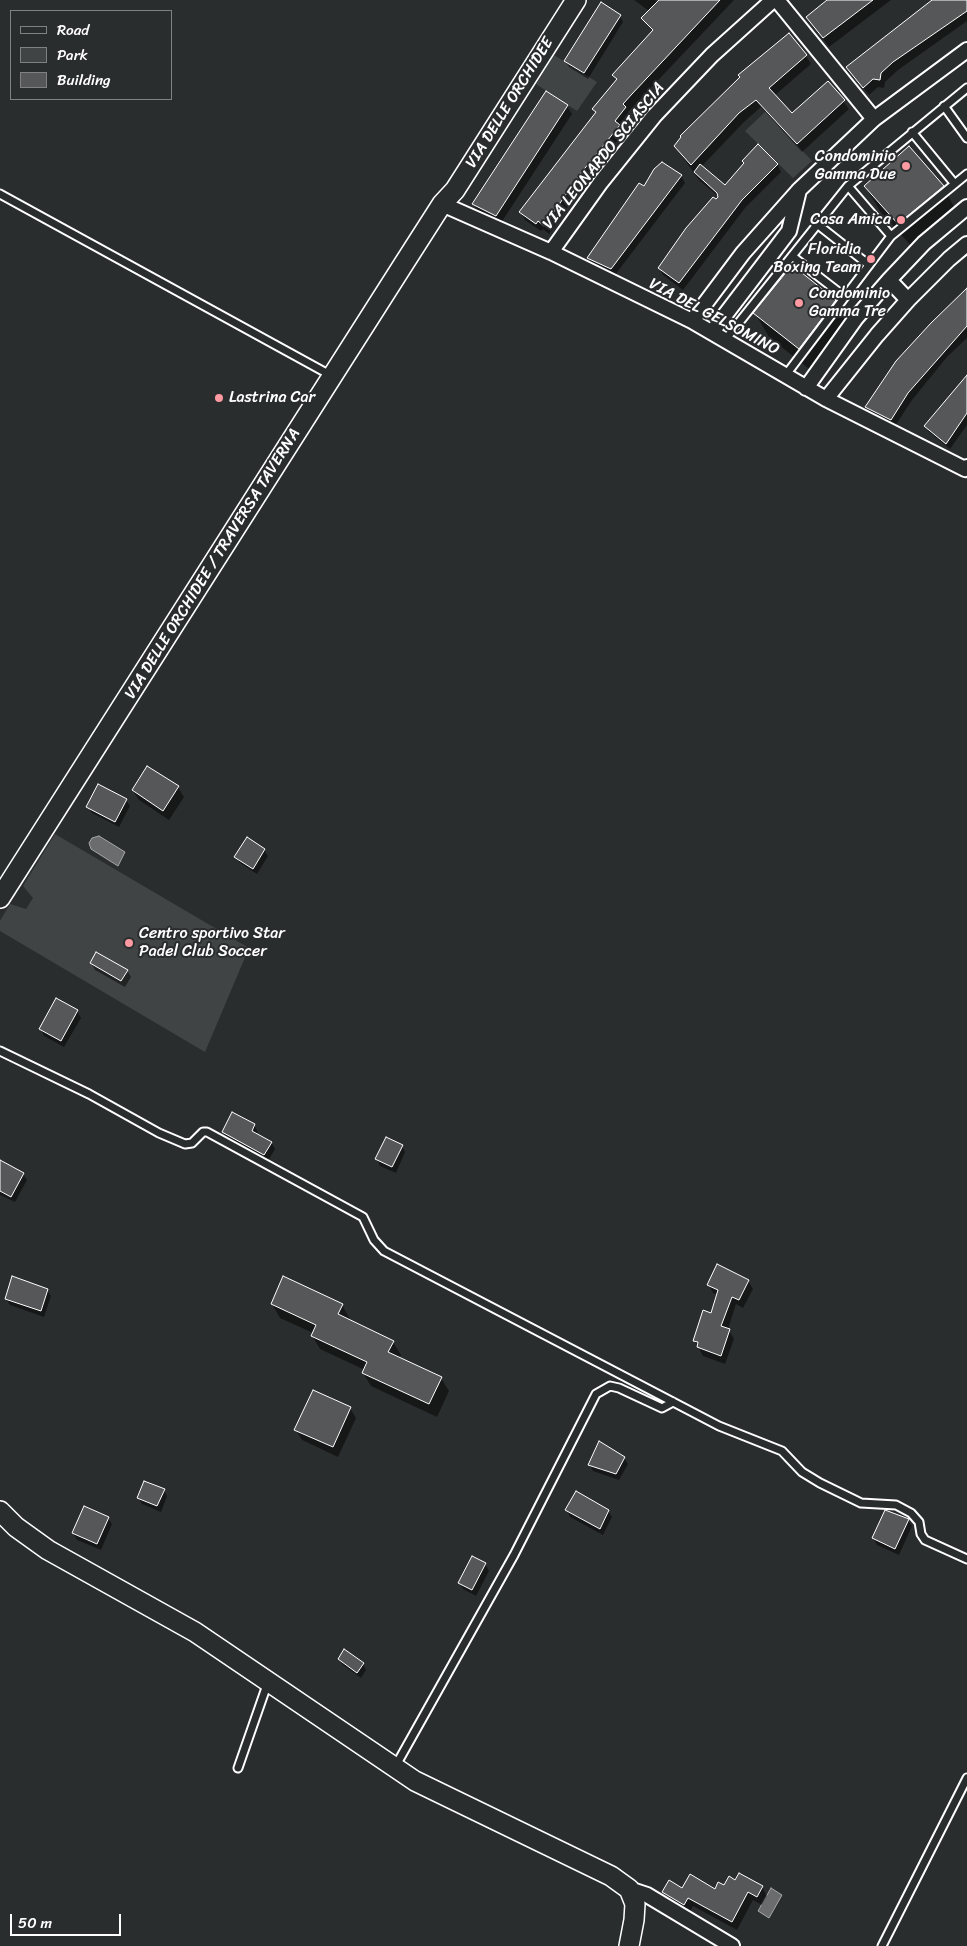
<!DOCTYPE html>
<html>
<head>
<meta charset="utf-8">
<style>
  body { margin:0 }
  #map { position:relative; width:967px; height:1946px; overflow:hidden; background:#2a2d2e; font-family:Sriracha,sans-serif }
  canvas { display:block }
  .legend { position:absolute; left:10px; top:10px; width:162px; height:90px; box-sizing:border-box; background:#2a2d2e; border:1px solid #7f8182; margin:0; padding:6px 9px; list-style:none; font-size:15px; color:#fff }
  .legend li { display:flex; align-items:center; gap:10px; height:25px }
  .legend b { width:25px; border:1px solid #7f8182 }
  .scale { position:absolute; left:10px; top:1914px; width:111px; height:22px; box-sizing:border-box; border:2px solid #fff; border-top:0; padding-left:6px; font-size:15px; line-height:18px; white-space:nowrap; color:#fff; -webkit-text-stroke:4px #2a2d2e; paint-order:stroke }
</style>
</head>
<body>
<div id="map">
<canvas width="967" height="1946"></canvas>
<ul class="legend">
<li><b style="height:6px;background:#2a2d2e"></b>Road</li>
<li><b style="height:14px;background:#414445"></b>Park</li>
<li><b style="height:14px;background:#555758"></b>Building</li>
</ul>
<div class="scale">50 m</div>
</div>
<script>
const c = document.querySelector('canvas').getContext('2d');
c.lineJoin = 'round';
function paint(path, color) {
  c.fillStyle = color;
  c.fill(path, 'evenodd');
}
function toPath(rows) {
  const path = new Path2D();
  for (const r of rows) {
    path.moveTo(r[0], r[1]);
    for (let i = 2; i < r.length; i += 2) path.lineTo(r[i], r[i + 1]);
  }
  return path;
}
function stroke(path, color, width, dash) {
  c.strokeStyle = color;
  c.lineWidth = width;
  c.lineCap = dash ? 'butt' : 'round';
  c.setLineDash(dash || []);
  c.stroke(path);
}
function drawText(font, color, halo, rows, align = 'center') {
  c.font = font + ' Sriracha,sans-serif';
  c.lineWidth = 4;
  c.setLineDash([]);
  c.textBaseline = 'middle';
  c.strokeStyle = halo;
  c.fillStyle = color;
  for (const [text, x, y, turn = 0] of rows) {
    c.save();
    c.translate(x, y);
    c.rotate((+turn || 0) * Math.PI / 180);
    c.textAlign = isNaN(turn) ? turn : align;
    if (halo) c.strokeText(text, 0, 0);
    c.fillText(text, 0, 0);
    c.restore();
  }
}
const green = toPath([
  [554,55,597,82,577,111,536,84],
  [766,111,812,161,793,178,745,131],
  [55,834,249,948,205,1052,0,931,0,921,10,904,26,909,33,898,23,886]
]);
const water = toPath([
  [99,836,125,852,118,866,91,849,89,843,92,838,99,836],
  [771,1888,782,1895,769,1918,758,1911,771,1888]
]);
const shadow = toPath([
  [634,0,655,0,668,13,680,0,734,0,628,112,630,116,620,129,623,134,585,182,549,234,543,229,541,231,525,220,521,212,596,114,594,109,617,81,614,75,653,32,642,18,649,11],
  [830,0,891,0,829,47,807,17],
  [934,0,967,0,967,21,898,70,885,82,884,88,878,87,869,95,847,67],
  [620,16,623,22,588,79,569,67,565,61],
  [806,56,811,64,774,96,792,115,828,82,849,109,802,152,761,107,744,122,701,167,725,187,777,164,781,172,745,208,683,290,663,275,659,268,720,198,699,180,675,146,699,118,741,78],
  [567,106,572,114,501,223,478,213,474,205],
  [662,163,681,176,685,183,615,275,592,264,588,258],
  [865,186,943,187,957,212,913,248,880,211],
  [967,289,967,338,947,357,912,400,895,426,870,413,867,407,883,379,917,339],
  [835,300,849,325,813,372,769,337,755,313],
  [967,377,967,425,950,449,929,432,925,426],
  [178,787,184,797,169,820,139,800,133,791],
  [126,800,130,806,119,827,92,813,88,807],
  [247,839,264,850,268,856,257,874,240,863,236,857],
  [91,963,127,970,131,977,125,987,95,970],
  [77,1011,81,1018,64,1047,44,1036,41,1029],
  [254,1125,258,1132,256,1134,271,1142,275,1149,268,1161,227,1138,223,1132],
  [402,1146,405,1152,396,1173,380,1166,377,1159],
  [0,1162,23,1174,27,1180,15,1202,0,1195],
  [748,1281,753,1289,743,1308,736,1304,728,1329,734,1339,725,1364,703,1356,694,1340,711,1314,718,1295,713,1293,708,1284],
  [47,1290,51,1296,44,1317,10,1305,6,1299],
  [272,1304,342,1305,350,1319,349,1321,393,1342,401,1355,399,1358,441,1378,449,1391,437,1417,371,1386,363,1373,365,1370,320,1349,312,1336,313,1333,280,1318],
  [350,1408,356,1418,338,1457,302,1440,296,1430],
  [624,1458,628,1464,619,1480,593,1471,589,1464],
  [164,1490,167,1496,161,1512,142,1504,138,1497],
  [567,1510,608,1511,612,1517,603,1535,570,1517],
  [108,1518,112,1524,101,1550,77,1540,73,1533],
  [908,1520,912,1526,899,1555,877,1545,873,1538],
  [485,1564,489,1571,476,1596,463,1589,459,1583],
  [339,1659,363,1664,366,1670,361,1678,343,1665],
  [736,1882,762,1887,767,1896,762,1905,753,1900,737,1930,693,1906,689,1913,669,1901,663,1892,682,1889,715,1891]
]);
const building = toPath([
  [659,0,720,0,632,94,623,104,626,107,615,121,620,125,581,173,544,226,538,221,536,224,519,212,596,112,592,109,617,79,612,75,653,30,641,18,659,0],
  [827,0,873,0,823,38,806,17,827,0],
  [932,0,967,0,967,11,893,62,881,73,880,80,873,79,863,88,846,67,932,0],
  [601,2,621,15,584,73,564,61,601,2],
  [789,33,807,55,769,88,792,113,828,81,845,100,797,144,756,100,739,113,691,165,674,146,681,137,680,136,740,77,738,75,789,33],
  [546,91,568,105,496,216,472,204,546,91],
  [758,144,778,164,742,200,679,283,658,268,686,228,713,197,716,199,718,197,717,193,694,172,700,164,725,185,744,163,742,161,758,144],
  [909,146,944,186,898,224,864,186,909,146],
  [662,162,682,175,611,269,587,258,639,183,644,186,654,169,662,162],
  [792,265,836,300,799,349,753,313,792,265],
  [967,288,967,326,908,393,891,420,865,407,896,361,931,323,967,288],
  [967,375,967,413,946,444,924,426,967,375],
  [147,766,179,786,163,811,132,790,147,766],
  [98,784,127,799,115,822,86,807,98,784],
  [247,837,265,849,253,869,234,857,247,837],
  [96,952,128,970,121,981,90,963,96,952],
  [56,998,78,1010,61,1041,39,1029,56,998],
  [232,1112,255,1124,252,1131,272,1142,264,1155,222,1132,232,1112],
  [386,1137,403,1145,392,1167,375,1159,386,1137],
  [0,1160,24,1173,11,1197,0,1191,0,1160],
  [717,1264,749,1280,739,1300,732,1297,721,1326,730,1329,721,1356,697,1347,698,1342,693,1341,703,1310,711,1313,718,1290,707,1285,717,1264],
  [12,1276,48,1289,41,1311,5,1299,12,1276],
  [283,1276,343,1304,338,1314,394,1341,388,1352,442,1377,429,1404,362,1373,367,1362,311,1336,316,1325,271,1304,283,1276],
  [313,1390,351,1407,333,1447,294,1430,313,1390],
  [599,1441,625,1457,616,1474,588,1465,599,1441],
  [144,1481,165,1489,157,1506,137,1498,144,1481],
  [576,1491,609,1510,600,1529,565,1510,576,1491],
  [84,1506,109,1517,97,1544,72,1533,84,1506],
  [885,1510,909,1519,895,1549,872,1538,885,1510],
  [472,1556,486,1563,472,1590,458,1583,472,1556],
  [344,1649,364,1663,357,1673,338,1659,344,1649],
  [739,1873,763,1886,757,1897,748,1892,732,1922,688,1898,684,1905,662,1892,669,1880,682,1888,690,1874,715,1889,718,1882,724,1885,729,1876,735,1880,739,1873]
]);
const service = toPath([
  [944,106,967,138],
  [912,132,954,183],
  [848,186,891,236],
  [0,194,332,376],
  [817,224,869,265],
  [792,256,845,297],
  [725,340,848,186,967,88],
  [785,376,891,236,967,174],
  [0,1051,89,1094,159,1133,185,1144,192,1143,203,1132,207,1132,363,1217,374,1240,384,1251,719,1426,782,1451,802,1472,820,1483,861,1503,896,1505,911,1513,919,1522,921,1534,925,1540,967,1559],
  [395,1767,514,1555,596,1394,610,1386,619,1388,662,1408,673,1402],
  [238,1768,268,1682],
  [882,1946,967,1778]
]);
const minor = toPath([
  [777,0,874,119],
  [442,204,551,252,692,321,826,399,965,469,967,467],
  [551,252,601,182,654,116,712,55,773,0],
  [889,280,908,300],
  [692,321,743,253,800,189,874,119,967,50],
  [712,332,789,231,799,190],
  [806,388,856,318,889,280,924,243,967,207],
  [826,399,877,335,908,300,949,259,967,244],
  [629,1889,647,1895,732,1946]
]);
const secondary = toPath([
  [0,898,403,265,442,204,455,190,576,0],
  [0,1511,16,1527,48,1550,195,1632,415,1781,611,1876,629,1889,635,1904,634,1920,629,1946]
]);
const markers = [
  [906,166,5,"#ff9aa2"],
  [901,220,5,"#ff9aa2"],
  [871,259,5,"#ff9aa2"],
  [799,303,5,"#ff9aa2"],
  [219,398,5,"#ff9aa2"],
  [129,943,5,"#ff9aa2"]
];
const streetNames = [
  ["VIA DELLE ORCHIDEE",510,103,-58],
  ["VIA LEONARDO SCIASCIA",604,156,-51],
  ["VIA DEL GELSOMINO",714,317,28],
  ["VIA DELLE ORCHIDEE / TRAVERSA TAVERNA",213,564,-58]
];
const poiNames = [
  ["Condominio",896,157],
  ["Gamma Due",896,175],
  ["Casa Amica",891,220],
  ["Floridia",861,250],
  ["Boxing Team",861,268],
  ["Condominio",809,294,"left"],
  ["Gamma Tre",809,312,"left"],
  ["Lastrina Car",229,398,"left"],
  ["Centro sportivo Star",139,934,"left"],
  ["Padel Club Soccer",139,952,"left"]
];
paint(green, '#414445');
paint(water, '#6a6c6d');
stroke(water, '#a6a7a7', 1);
paint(shadow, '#0007');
paint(building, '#555758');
stroke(building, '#fff', 1);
stroke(service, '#fff', 11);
stroke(minor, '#fff', 18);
stroke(secondary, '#fff', 22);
stroke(service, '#2a2d2e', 7);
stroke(minor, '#2a2d2e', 14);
stroke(secondary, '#2a2d2e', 19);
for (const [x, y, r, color] of markers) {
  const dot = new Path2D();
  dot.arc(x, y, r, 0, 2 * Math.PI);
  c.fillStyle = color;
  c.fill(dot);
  stroke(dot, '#2a2d2e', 2);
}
drawText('16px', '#fff', '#2a2d2e', streetNames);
drawText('16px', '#fff', '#2a2d2e', poiNames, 'right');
</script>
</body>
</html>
